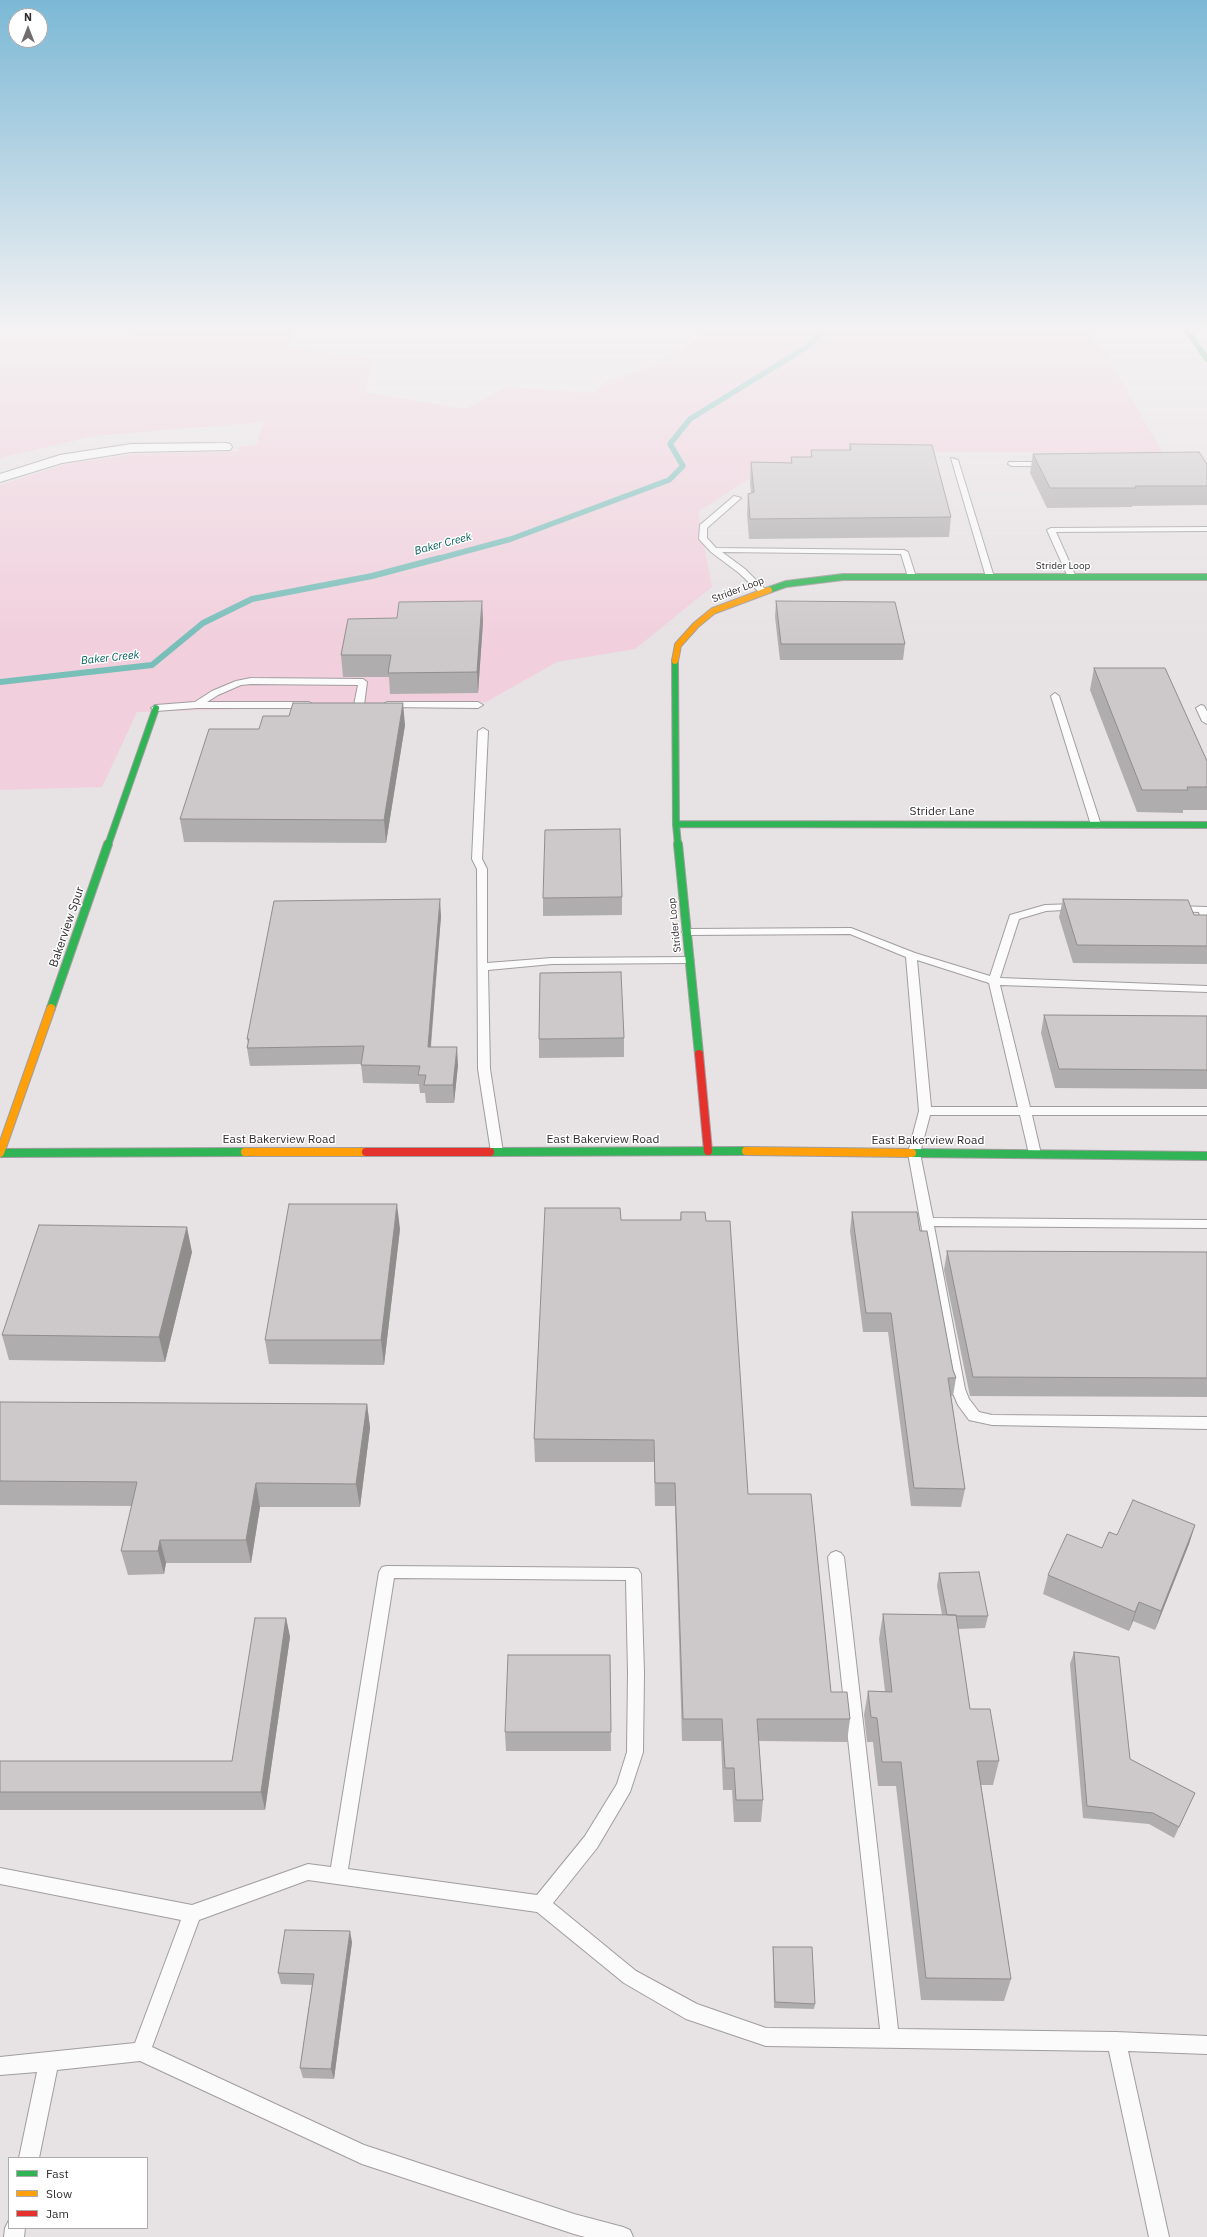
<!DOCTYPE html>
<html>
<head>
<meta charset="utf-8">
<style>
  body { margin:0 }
  #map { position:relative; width:1207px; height:2237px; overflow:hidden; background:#e7e2e4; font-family:"IBM Plex Sans",sans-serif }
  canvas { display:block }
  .legend { position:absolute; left:8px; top:2157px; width:140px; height:72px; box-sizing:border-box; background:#fff; border:1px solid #adabab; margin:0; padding:5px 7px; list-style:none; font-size:12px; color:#312d2e }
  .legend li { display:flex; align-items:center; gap:8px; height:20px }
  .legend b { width:20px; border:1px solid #adabab }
  .north { position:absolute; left:8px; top:8px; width:40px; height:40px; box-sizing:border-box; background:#fff; border:1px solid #adabab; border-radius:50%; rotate:0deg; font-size:11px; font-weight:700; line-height:16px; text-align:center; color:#312d2e }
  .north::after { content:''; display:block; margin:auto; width:14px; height:18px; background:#716c6e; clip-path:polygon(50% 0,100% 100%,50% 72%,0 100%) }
</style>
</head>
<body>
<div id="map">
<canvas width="1207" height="2237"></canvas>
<ul class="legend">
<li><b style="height:5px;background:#30b455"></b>Fast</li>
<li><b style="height:5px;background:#ff9f0a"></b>Slow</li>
<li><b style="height:5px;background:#e5322d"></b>Jam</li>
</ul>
<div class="north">N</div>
</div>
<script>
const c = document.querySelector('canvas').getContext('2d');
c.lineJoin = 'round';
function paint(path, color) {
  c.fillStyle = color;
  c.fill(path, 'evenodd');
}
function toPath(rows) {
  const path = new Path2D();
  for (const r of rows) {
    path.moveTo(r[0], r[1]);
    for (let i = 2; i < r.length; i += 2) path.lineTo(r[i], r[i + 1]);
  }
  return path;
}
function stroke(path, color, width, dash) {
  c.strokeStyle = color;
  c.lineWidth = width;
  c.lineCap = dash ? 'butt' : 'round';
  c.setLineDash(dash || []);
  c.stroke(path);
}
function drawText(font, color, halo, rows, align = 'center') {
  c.font = font + ' "IBM Plex Sans",sans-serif';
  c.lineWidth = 3;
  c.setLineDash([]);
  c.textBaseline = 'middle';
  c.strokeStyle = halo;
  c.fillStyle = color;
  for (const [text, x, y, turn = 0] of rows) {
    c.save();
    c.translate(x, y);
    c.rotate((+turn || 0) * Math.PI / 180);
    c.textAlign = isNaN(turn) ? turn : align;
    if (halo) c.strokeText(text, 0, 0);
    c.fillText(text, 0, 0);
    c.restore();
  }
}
const green = toPath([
  [133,331,293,331,288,348,374,359,365,392,465,409,505,387,594,393,604,382,659,363,700,337,702,331,1086,331,1105,352,1163,453,838,451,750,478,698,512,712,587,635,649,557,662,486,702,137,712,102,787,0,790,0,485,66,464,134,454,238,451,240,446,256,445,264,422,94,436,0,458,0,337,126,340]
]);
const streamFar1 = toPath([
  [437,559,511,539,669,480,683,466,670,444,690,419,810,345,822,331]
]);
const stream = toPath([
  [0,682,152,665,203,623,252,599,372,576,440,558]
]);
const lane = toPath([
  [951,458,958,460,994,577,993,579,986,577,951,458],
  [1009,462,1048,462,1052,464,1048,466,1012,466,1008,464,1009,462],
  [734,496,741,498,707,528,707,538,716,548,904,550,908,552,916,577,912,579,908,577,901,554,722,552,745,569,767,591,760,593,739,573,711,552,699,539,700,525,734,496],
  [1207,527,1207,531,1056,532,1076,577,1072,579,1068,577,1047,530,1051,528,1207,527],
  [251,678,363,679,367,682,364,705,359,708,354,705,358,685,251,684,241,685,218,695,207,702,309,702,314,705,309,708,197,708,156,711,151,708,156,705,195,702,212,691,236,681,251,678],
  [1055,693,1059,696,1101,825,1099,827,1096,828,1091,825,1051,696,1055,693],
  [387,702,478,702,483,705,478,708,384,707,382,705,387,702],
  [1201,705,1204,706,1207,711,1207,724,1202,721,1196,708,1201,705],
  [483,728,488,731,482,859,487,869,487,963,552,958,689,957,694,960,689,963,552,964,488,970,490,1069,503,1152,497,1156,491,1152,478,1069,477,869,472,859,478,731,483,728],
  [1077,904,1081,905,1082,907,1081,909,1046,911,1019,919,1000,978,1207,986,1207,992,1000,985,1030,1107,1207,1107,1207,1115,1032,1115,1041,1154,1035,1158,1029,1154,1020,1115,930,1115,920,1153,933,1218,1207,1220,1207,1228,934,1226,965,1389,969,1399,979,1412,992,1415,1207,1417,1207,1429,992,1425,969,1420,958,1405,951,1389,908,1153,919,1111,906,957,850,934,687,935,682,932,687,929,851,928,915,953,990,976,1010,915,1045,905,1077,904],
  [917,960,989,983,1018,1107,931,1107,917,960],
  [1175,906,1207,907,1207,928,1202,925,1199,912,1171,911,1170,909,1175,906],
  [836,1551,841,1553,844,1557,898,2029,1116,2032,1207,2036,1207,2054,1128,2051,1169,2237,1149,2237,1109,2051,766,2046,686,2019,624,1983,537,1912,308,1880,199,1920,152,2047,364,2145,574,2214,623,2227,630,2230,633,2237,585,2237,574,2234,362,2164,140,2061,57,2070,39,2158,19,2158,37,2072,0,2075,0,2057,135,2043,181,1920,0,1884,0,1868,192,1905,308,1864,331,1867,379,1572,382,1567,387,1566,633,1568,638,1569,641,1574,644,1673,643,1752,630,1792,597,1848,553,1903,636,1971,697,2004,766,2028,880,2029,828,1557,831,1553,836,1551],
  [394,1578,626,1580,628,1673,627,1752,617,1784,585,1836,537,1895,348,1869,394,1578],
  [9,2220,9,2228,25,2228,24,2237,4,2237,5,2228,9,2220]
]);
const street = toPath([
  [225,443,230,444,232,447,230,450,131,452,62,463,0,482,0,474,60,455,131,444,225,443]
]);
const fastFar2 = toPath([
  [1187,331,1207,359]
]);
const fastFar1 = toPath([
  [769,590,786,584,843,577,1207,577],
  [675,661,676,824,678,845],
  [676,824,1207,825],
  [108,845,156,708]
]);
const fast = toPath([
  [678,844,699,1054],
  [51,1008,108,844],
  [490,1152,746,1151],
  [0,1153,245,1152],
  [912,1153,1207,1156]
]);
const slowFar1 = toPath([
  [675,661,678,645,696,625,713,611,769,590]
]);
const slow = toPath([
  [746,1151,912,1153],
  [245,1152,366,1152],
  [0,1153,51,1008]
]);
const jam = toPath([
  [699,1054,708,1151],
  [366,1152,490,1152]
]);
const wall = toPath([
  [850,444,951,517,949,537,749,539,747,514,748,494,751,493,750,482,751,462,791,463,791,457,811,457,811,450,849,450],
  [1033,454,1207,464,1207,505,1132,506,1132,507,1047,508,1030,473],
  [482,601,483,622,478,693,390,694,389,677,343,677,341,655,397,618],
  [776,601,905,644,903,660,780,660,775,617],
  [1094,668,1207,761,1207,810,1183,810,1183,813,1137,812,1090,690],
  [405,725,386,843,184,842,180,819,259,729],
  [622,897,622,915,543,916,543,898],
  [1063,899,1194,915,1207,915,1207,964,1073,963,1059,917],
  [441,916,431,1047,458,1065,454,1103,426,1103,425,1093,420,1093,419,1084,363,1083,361,1064,250,1066,247,1048,248,1044,247,1039],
  [1044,1015,1207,1016,1207,1089,1055,1088,1041,1033],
  [624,1038,624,1057,539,1058,539,1039],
  [681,1212,706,1221,748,1494,831,1692,850,1719,847,1742,759,1741,763,1800,761,1822,734,1822,732,1790,723,1790,721,1741,682,1741,675,1506,655,1506,654,1462,535,1462,534,1439,621,1220,680,1220],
  [852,1212,920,1231,953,1370,956,1378,953,1396,951,1396,965,1489,961,1507,911,1506,888,1332,863,1332,850,1231],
  [400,1229,384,1365,269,1364,265,1340],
  [947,1251,1207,1252,1207,1397,970,1396,944,1270],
  [192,1252,165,1362,9,1360,2,1335],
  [0,1402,367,1404,370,1428,360,1507,260,1507,251,1563,166,1563,164,1574,128,1575,121,1551,132,1506,0,1505],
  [1195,1525,1189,1544,1155,1630,1133,1621,1129,1631,1043,1594,1048,1575,1102,1548,1117,1535],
  [939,1573,988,1616,985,1628,958,1629,970,1709,999,1761,993,1785,981,1785,1011,1979,1004,2001,921,2000,896,1786,878,1786,873,1742,867,1742,864,1715,868,1691,885,1691,879,1639,883,1614,942,1615,937,1586],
  [286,1618,290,1637,265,1810,0,1810,0,1761,232,1761],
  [1074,1652,1130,1759,1195,1793,1190,1804,1174,1838,1149,1824,1083,1818,1070,1664],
  [610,1655,611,1751,506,1751,505,1732],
  [352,1942,334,2079,303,2078,300,2068,312,1985,281,1984,278,1973],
  [773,1947,815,2004,814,2009,774,2008,773,1953]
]);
const shadedWall = toPath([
  [482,601,483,622,478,693,477,672],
  [403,703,405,725,386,843,384,820],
  [440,899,441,916,429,1065,428,1047],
  [457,1047,458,1065,454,1103,453,1085],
  [397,1204,400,1229,384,1365,381,1340],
  [187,1227,192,1252,165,1362,159,1337],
  [367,1404,370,1428,360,1507,356,1484],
  [256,1483,260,1507,251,1563,246,1540],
  [1195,1525,1189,1544,1155,1630,1161,1611],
  [160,1540,166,1563,164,1574,158,1551],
  [1139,1602,1133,1621,1129,1631,1135,1612],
  [286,1618,290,1637,265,1810,261,1792],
  [350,1931,352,1942,334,2079,331,2069]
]);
const building = toPath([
  [850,444,932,445,951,517,750,519,748,494,754,492,751,462,792,463,791,457,812,457,811,450,851,450,850,444],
  [1199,452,1207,464,1207,486,1135,486,1136,488,1050,488,1033,454,1199,452],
  [482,601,477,672,388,673,391,655,341,655,348,619,397,618,399,602,482,601],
  [776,601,895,602,905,644,781,644,776,601],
  [1094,668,1165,668,1207,761,1207,787,1187,787,1188,790,1142,790,1094,668],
  [293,703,403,703,384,820,180,819,209,729,259,729,263,716,289,716,293,703],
  [620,829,622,897,543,898,545,830,620,829],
  [440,899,428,1047,457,1047,453,1085,424,1085,426,1075,418,1075,420,1066,361,1065,364,1046,247,1048,249,1039,247,1039,274,901,440,899],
  [1063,899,1188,900,1194,915,1207,915,1207,946,1077,945,1063,899],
  [621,972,624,1038,539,1039,540,973,621,972],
  [1044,1015,1207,1016,1207,1070,1059,1069,1044,1015],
  [289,1204,397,1204,381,1340,265,1340,289,1204],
  [545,1208,620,1208,621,1220,681,1220,681,1212,705,1212,706,1221,730,1221,748,1494,811,1494,831,1692,847,1692,850,1719,757,1719,763,1800,736,1800,734,1768,725,1768,722,1719,683,1719,675,1483,655,1483,654,1440,534,1439,545,1208],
  [852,1212,917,1212,920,1231,927,1231,953,1370,956,1378,948,1378,965,1489,914,1488,891,1313,866,1313,852,1212],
  [39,1225,187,1227,159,1337,2,1335,39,1225],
  [947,1251,1207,1252,1207,1378,973,1377,947,1251],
  [0,1402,367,1404,356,1484,256,1483,246,1540,160,1540,158,1551,121,1551,137,1482,0,1481,0,1402],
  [1133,1500,1195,1525,1161,1611,1139,1602,1135,1612,1048,1575,1067,1534,1102,1548,1109,1532,1117,1535,1133,1500],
  [979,1572,988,1616,956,1616,956,1615,947,1615,939,1573,979,1572],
  [883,1614,956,1615,970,1709,990,1709,999,1761,977,1761,1011,1979,926,1978,901,1762,882,1762,877,1718,871,1717,868,1691,892,1692,883,1614],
  [255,1618,286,1618,261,1792,0,1792,0,1761,232,1761,255,1618],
  [1074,1652,1119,1657,1130,1759,1195,1793,1179,1827,1153,1813,1087,1806,1074,1652],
  [508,1655,610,1655,611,1732,505,1732,508,1655],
  [285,1930,350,1931,331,2069,300,2068,314,1974,278,1973,285,1930],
  [773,1947,812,1947,815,2004,775,2002,773,1947]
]);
const farStreetnames = [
  ["Strider Loop",1063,566],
  ["Strider Loop",738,590,-21],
  ["Strider Loop",675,925,-96]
];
const farWaternames = [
  ["Baker Creek",443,544,-15],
  ["Baker Creek",110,658,-6]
];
const streetNames = [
  ["Strider Lane",942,812],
  ["Bakerview Spur",67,927,-71],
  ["East Bakerview Road",279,1140],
  ["East Bakerview Road",603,1140],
  ["East Bakerview Road",928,1141]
];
paint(green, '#f1cfdc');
stroke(streamFar1, '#78beb9', 5.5);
stroke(stream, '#78beb9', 6);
stroke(lane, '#a19d9f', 2);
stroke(street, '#a19d9f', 2);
stroke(fastFar2, '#a19d9f', 6);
stroke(fastFar1, '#a19d9f', 8);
stroke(fast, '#a19d9f', 10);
stroke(slowFar1, '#a19d9f', 8);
stroke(slow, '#a19d9f', 10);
stroke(jam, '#a19d9f', 10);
paint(lane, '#fbfbfb');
paint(street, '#fbfbfb');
stroke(fastFar2, '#30b455', 5.5);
stroke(fastFar1, '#30b455', 6);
stroke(fast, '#30b455', 8);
stroke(slowFar1, '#ff9f0a', 6);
stroke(slow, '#ff9f0a', 8);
stroke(jam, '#e5322d', 8);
paint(wall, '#b0adae');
paint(shadedWall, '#908d8d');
paint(building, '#cdc9ca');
stroke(building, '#908d8d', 1);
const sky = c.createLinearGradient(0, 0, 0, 644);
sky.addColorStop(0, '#7bb8d5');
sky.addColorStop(0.51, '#f4f2f3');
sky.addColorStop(1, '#f4f2f300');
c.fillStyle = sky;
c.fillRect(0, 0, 1207, 644);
drawText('10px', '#312d2e', '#fff', farStreetnames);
drawText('italic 11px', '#05605b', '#fff', farWaternames);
drawText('12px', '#312d2e', '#fff', streetNames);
</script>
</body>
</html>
